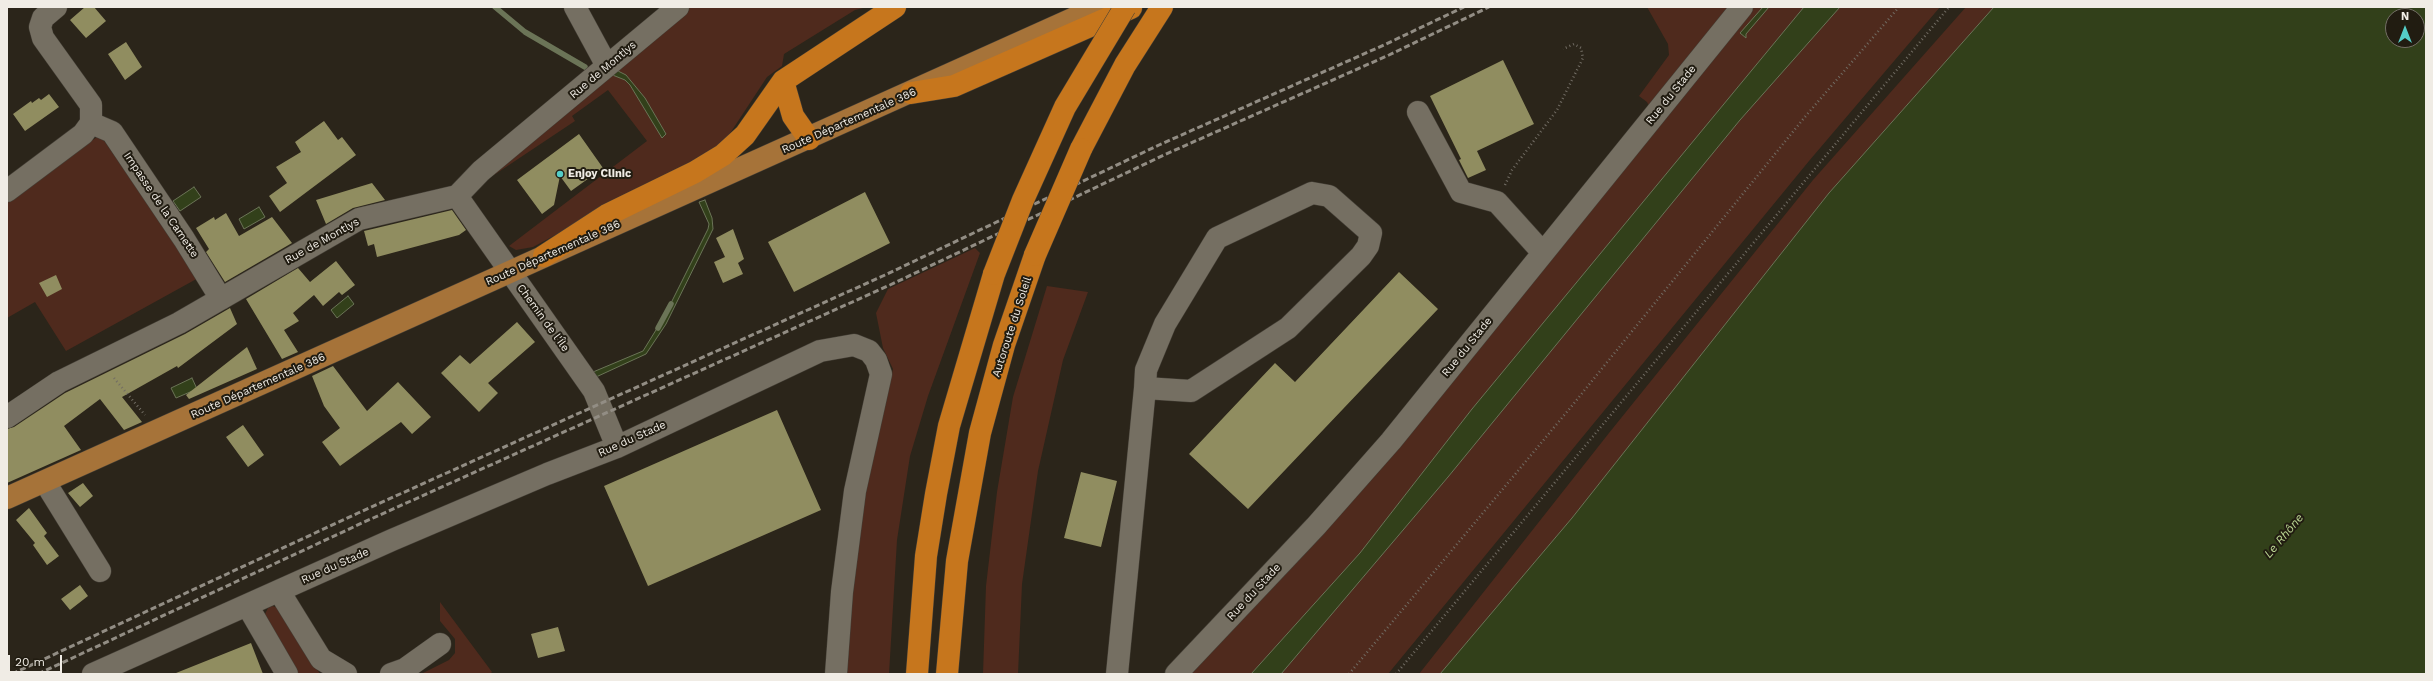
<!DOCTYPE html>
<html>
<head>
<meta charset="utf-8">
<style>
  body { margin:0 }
  #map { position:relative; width:2433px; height:681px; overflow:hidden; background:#2b251a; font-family:"Work Sans",sans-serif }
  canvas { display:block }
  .frame { position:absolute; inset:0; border:8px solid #f0ece5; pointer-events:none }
  .north { position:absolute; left:2385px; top:8px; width:40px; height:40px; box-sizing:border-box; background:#211c11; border:1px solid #746f66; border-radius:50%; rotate:0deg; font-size:11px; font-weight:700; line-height:16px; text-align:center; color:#f0ece5 }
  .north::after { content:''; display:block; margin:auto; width:14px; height:18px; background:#54cdc7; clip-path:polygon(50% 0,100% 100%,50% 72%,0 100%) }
  .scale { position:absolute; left:8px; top:655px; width:54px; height:18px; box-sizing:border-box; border:2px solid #f0ece5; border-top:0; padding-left:5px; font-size:12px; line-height:14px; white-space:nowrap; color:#f0ece5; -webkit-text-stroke:3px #211c11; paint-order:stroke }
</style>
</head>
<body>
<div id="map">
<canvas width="2433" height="681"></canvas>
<div class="frame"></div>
<div class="north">N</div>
<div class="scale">20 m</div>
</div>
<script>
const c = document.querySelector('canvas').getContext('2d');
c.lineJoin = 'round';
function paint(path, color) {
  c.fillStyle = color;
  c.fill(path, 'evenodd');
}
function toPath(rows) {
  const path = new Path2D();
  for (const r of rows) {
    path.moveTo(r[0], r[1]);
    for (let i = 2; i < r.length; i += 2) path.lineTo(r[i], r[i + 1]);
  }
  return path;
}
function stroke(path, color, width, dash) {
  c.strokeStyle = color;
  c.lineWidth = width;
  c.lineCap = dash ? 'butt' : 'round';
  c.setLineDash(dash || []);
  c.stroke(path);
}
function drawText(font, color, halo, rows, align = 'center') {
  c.font = font + ' "Work Sans",sans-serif';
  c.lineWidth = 4;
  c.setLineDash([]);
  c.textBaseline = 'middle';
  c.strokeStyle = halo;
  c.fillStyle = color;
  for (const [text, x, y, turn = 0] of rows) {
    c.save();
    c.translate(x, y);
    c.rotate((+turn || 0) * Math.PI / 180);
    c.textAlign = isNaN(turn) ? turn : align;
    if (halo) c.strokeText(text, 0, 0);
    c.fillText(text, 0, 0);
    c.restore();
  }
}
const green = toPath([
  [686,7,867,7,855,10,784,54,782,66,767,77,725,141,698,159,533,247,516,250,509,246,647,141,608,90,572,116,575,121,494,175,492,173],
  [1647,7,1804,7,1472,409,1360,553,1251,674,1191,674,1377,474,1657,123,1647,102,1639,96,1669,55,1668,44],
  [1840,7,1940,7,1809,161,1388,674,1281,674,1448,477,1740,120],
  [1966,7,1994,7,1829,193,1572,518,1440,674,1419,674,1609,433,1813,180],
  [100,135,200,277,66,351,35,302,7,318,7,202,32,181],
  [975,248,980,253,928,396,910,456,897,540,889,674,844,674,864,489,893,369,883,348,876,313,888,289],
  [1047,286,1088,292,1063,360,1038,471,1022,584,1018,674,983,674,986,586,997,492,1013,397],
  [440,602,492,672,490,674,421,674,449,660,455,653,455,639,440,621],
  [272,606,280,608,320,674,295,674,266,622,265,614,268,608]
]);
const water = toPath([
  [1763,7,1769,7,1746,34,1746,38,1740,33,1763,7],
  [1804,7,1840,7,1740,120,1448,477,1281,674,1251,674,1360,553,1472,409,1804,7],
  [1994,7,2426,7,2426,674,1440,674,1572,518,1829,193,1994,7],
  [2393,16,2417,16,2417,40,2393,40,2393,16],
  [612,68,626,75,645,98,666,134,662,138,630,85,625,80,605,72,612,68],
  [194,187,201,197,180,211,173,201,194,187],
  [705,200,712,218,713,229,666,324,646,354,596,377,593,372,643,351,664,317,708,229,709,224,699,202,705,200],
  [259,207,265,217,244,229,239,219,259,207],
  [348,296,354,304,337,318,331,310,348,296],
  [192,378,197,389,176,398,171,388,192,378]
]);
const stream = toPath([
  [495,7,525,32,585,67],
  [658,328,671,304]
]);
const building = toPath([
  [85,7,94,7,106,21,86,38,70,20],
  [126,42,142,67,125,80,108,54],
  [1503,60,1534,124,1477,151,1486,170,1468,178,1459,160,1461,159,1430,96],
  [49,94,59,107,25,131,13,114,31,101,32,103,39,98,41,100],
  [324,121,338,140,342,137,356,155,280,212,269,196,287,183,276,167,301,152,295,142],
  [579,134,603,168,571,191,560,176,554,205,542,214,517,180],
  [372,183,385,200,353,208,326,224,316,200],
  [865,192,890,243,794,292,768,242],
  [452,210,466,230,459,235,377,257,374,244,368,246,364,231],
  [226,213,239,236,272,217,292,243,225,282,206,252,209,249,196,228,214,217,215,220],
  [733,229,744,259,738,263,743,274,723,283,714,262,725,257,716,238],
  [336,261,355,285,342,295,339,292,323,306,314,295,293,313,299,321,284,330,298,352,282,359,246,299,298,268,310,282],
  [1399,272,1438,309,1248,509,1189,454,1275,363,1295,382],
  [56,275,62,289,47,297,39,283],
  [230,308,237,324,178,368,177,366,122,397,142,422,124,430,100,399,64,426,81,450,7,483,7,429,14,427,65,393,185,334],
  [517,322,535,342,488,383,498,393,479,412,441,373,460,355,470,364],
  [247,347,257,369,189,399,186,395],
  [333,366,367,411,398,382,431,417,412,434,401,422,340,466,322,442,340,428,324,406,312,376],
  [777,410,821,510,648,586,604,486],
  [243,425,264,455,248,467,226,437],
  [1081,472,1117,481,1101,547,1064,538],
  [83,483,93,496,80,507,68,493],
  [29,508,47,533,44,536,59,556,47,565,33,545,35,543,16,520],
  [80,585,88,596,70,610,61,599],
  [558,627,565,651,538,658,531,634],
  [251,643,263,674,176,674,176,673]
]);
const path = toPath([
  [1505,185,1512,170,1557,110,1583,58,1581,48,1574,44,1563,49],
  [114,378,145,415],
  [1349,674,1571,407,1804,118,1899,7],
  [1396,674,1949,7]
]);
const minor = toPath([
  [575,7,607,66],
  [1418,112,1461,192,1497,202,1543,253],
  [91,123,112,132,184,239,221,299],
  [7,191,83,134,91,123,91,105,43,38,40,27,43,18,56,7],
  [1312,193,1329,196,1371,233,1368,246,1361,256,1288,328,1191,391,1145,388,1146,370,1165,324,1217,238,1312,193],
  [457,196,594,391,617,447],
  [7,417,59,382,179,323,359,219,457,196,481,171,678,7],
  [45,482,100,571],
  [279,591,321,659,346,674],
  [247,605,287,674],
  [93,674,392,540,547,474,617,447,820,351,854,345,869,351,876,360,881,374,855,491,842,592,836,674],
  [391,674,405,669,440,644],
  [1117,674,1145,388],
  [1176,674,1316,526,1391,441,1742,7]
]);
const major = toPath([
  [7,498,1099,7]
]);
const highway = toPath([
  [783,81,793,116,809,139],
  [911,93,954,86,1131,8],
  [1081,149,1125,65,1162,7],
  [544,256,607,215,695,172,723,155,745,135,783,81,895,7],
  [917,674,926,556,936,494,949,426,994,274],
  [947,674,957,561,980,433,1004,345,1035,255]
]);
const rail = toPath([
  [12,674,358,513,885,275,1159,145,1384,45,1464,7],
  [38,674,362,523,890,285,1164,155,1389,55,1489,7]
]);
const highwayBridge = toPath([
  [1035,255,1081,149],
  [994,274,1023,200,1065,107,1125,7]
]);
const markers = [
  [560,174,4,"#54cdc7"]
];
const streetNames = [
  ["Rue de Montlys",603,70,-40],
  ["Rue du Stade",1671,95,-51],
  ["Route Départementale 386",849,121,-24],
  ["Impasse de la Camette",161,205,56],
  ["Rue de Montlys",322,241,-29],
  ["Route Départementale 386",553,253,-24],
  ["Chemin de l'Île",543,318,54],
  ["Autoroute du Soleil",1012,327,-72],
  ["Rue du Stade",1467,347,-51],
  ["Route Départementale 386",258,386,-24],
  ["Rue du Stade",632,439,-24],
  ["Rue du Stade",335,566,-24],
  ["Rue du Stade",1254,592,-47]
];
const poiNames = [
  ["Enjoy Clinic",568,174]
];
const waterNames = [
  ["Le Rhône",2284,536,-50]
];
paint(green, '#4f2a1d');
paint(water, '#32401a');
stroke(water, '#6b7457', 1);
stroke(stream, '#6b7457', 5.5);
paint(building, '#908d60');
stroke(minor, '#443f36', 23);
stroke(major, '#443f36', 23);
stroke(highway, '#443f36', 23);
stroke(path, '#726d64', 2.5, [1, 3]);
stroke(minor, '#756f62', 22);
stroke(major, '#a67339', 22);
stroke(highway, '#c6761d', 22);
stroke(rail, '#928d84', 3, [6, 3]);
stroke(highwayBridge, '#443f36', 23, []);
stroke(highwayBridge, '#c6761d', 22);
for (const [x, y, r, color] of markers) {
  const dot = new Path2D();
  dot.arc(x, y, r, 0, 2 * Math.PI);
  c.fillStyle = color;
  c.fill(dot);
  stroke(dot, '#211c11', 1.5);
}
drawText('11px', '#f0ece5', '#211c11', streetNames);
drawText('bold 11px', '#f0ece5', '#211c11', poiNames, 'left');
drawText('italic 12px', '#bbd693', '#211c11', waterNames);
</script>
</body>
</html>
